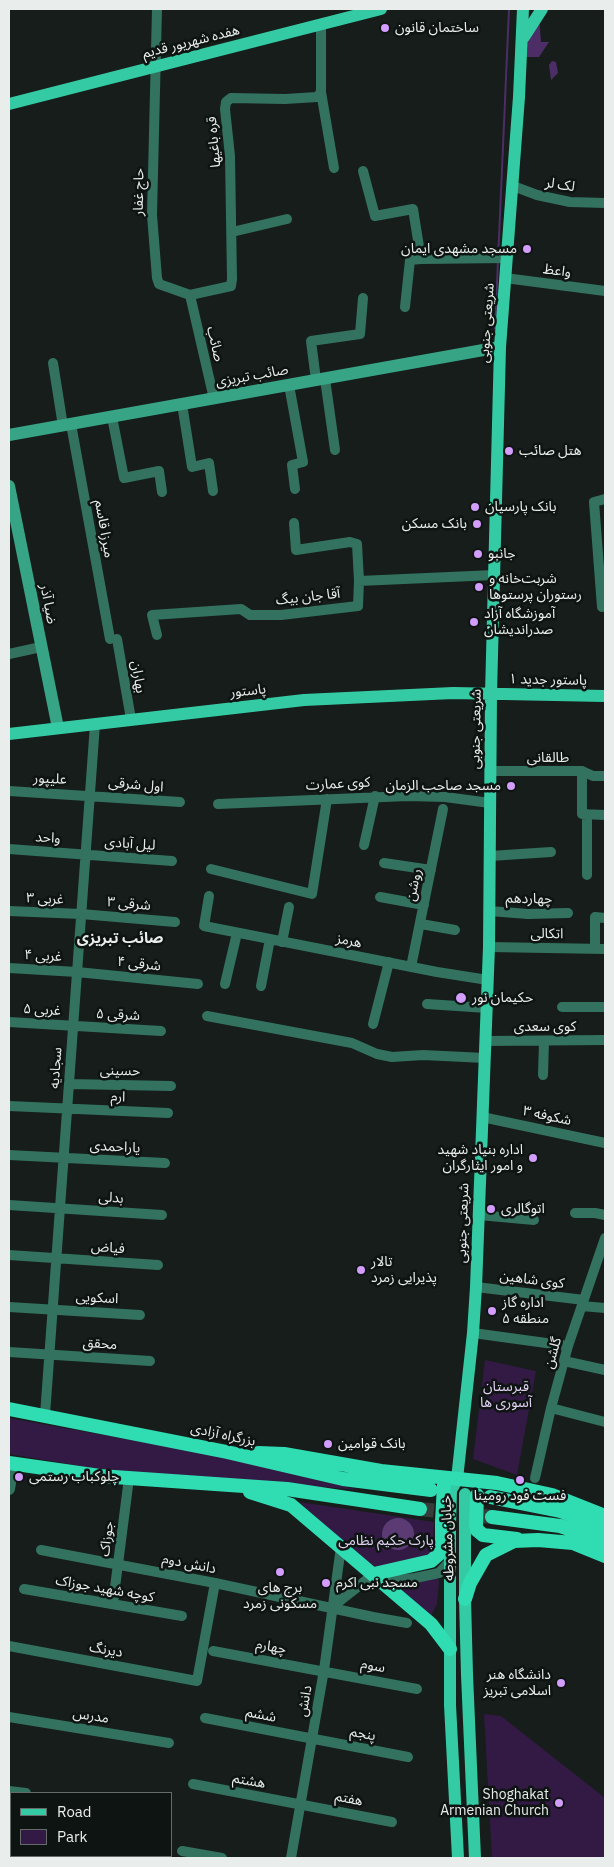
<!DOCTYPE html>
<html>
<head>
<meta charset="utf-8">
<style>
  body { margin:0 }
  #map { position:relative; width:614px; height:1867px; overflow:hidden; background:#161d1a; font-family:"IBM Plex Sans",sans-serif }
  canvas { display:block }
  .frame { position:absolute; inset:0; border:10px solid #e9edeb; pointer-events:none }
  .legend { position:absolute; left:10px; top:1792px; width:162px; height:65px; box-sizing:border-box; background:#0d1411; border:1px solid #656b68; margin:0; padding:6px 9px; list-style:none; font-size:15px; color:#e9edeb }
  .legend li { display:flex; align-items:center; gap:10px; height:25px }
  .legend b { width:25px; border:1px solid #656b68 }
</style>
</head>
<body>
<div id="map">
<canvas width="614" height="1867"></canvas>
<div class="frame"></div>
<ul class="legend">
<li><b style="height:6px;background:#34cba4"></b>Road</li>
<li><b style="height:14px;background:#331a45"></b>Park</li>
</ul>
</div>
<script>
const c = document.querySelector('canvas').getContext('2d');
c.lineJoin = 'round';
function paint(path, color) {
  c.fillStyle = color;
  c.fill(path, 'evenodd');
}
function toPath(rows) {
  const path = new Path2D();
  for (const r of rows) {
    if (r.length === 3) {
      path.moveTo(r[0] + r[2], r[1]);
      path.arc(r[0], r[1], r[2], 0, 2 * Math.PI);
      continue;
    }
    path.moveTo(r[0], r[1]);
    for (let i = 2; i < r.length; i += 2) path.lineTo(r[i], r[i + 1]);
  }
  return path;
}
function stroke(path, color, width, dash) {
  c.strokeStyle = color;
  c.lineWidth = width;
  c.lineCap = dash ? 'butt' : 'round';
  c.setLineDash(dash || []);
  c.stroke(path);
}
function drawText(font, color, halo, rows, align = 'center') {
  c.font = font + ' "IBM Plex Sans","Noto Sans Arabic",sans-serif';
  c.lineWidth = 5;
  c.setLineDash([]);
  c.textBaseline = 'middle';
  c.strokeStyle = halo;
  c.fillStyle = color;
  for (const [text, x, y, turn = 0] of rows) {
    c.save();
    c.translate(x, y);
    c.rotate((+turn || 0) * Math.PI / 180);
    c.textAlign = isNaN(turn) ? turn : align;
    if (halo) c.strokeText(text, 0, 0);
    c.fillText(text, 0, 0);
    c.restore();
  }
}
const green = toPath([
  [485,1360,536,1371,517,1475,473,1459],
  [9,1418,209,1454,359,1490,98,1469,9,1454],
  [299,1502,434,1522,433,1558,379,1568,366,1562],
  [437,1577,439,1582,437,1604,431,1616,392,1583],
  [484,1714,501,1716,605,1798,605,1858,492,1858]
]);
const forest = toPath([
  [508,9,510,9,496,329,494,329],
  [539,16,541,42,549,42,539,57,522,57,523,39],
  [552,61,556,62,558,73,551,80,549,65]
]);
const water = toPath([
  [398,1534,16]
]);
const trunkTunnel = toPath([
  [420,1509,492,1517]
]);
const minor = toPath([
  [157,9,152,215,157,278,159,284,190,295],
  [321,92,334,168],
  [363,171,375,216,413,209,421,259,507,258],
  [513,186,537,195,570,202,605,203],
  [232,232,287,219],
  [505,278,605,291],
  [190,295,231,286,232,279,230,156,225,109,226,102,231,98,285,99,317,97,321,92,321,24],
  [190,295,214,399],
  [405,307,410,260,421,259],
  [53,363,63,426],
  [325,379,335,450],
  [316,380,311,341,360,334,363,298],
  [289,385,303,462,292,465,295,489],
  [182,404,192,467,209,463,213,491],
  [112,417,124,478,159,471,162,492],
  [71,424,110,639],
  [294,523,296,550,350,542,357,544,359,581],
  [602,607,594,502,605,499],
  [157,635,152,615,241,609,250,615,281,615,358,606,359,581,494,575],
  [117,639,131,719],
  [9,654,41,647],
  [490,771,582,771,593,776,605,776],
  [582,771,582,814,605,815],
  [9,791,180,802],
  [218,804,408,796,445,797,490,803],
  [364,845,375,796],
  [9,849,172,861],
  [490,856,551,852],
  [384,863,431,870],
  [211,869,312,894,327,799],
  [587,875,587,814],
  [209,896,204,926,437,972,488,980],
  [380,897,424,905],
  [9,911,81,914,175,922],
  [489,911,528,914,568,913],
  [421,924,455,930],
  [282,942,289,907],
  [489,947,605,949],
  [595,949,595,917,605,918],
  [411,967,443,809],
  [9,968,77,972,198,984],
  [225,984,237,933],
  [261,986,270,939],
  [427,1004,487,1008],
  [562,1007,605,1007],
  [207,1016,352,1043,377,1054,392,1057,423,1055,485,1058],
  [9,1022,161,1031],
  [373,1024,389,962],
  [485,1041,605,1040],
  [543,1075,544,1041],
  [69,1084,171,1086],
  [9,1106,168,1113],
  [482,1117,605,1143],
  [9,1155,165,1163],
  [9,1205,162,1215],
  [575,1213,595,1213,605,1215],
  [479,1215,534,1220],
  [9,1255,158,1265],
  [476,1287,584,1300],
  [582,1306,605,1308],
  [9,1307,140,1315],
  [473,1333,568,1346],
  [9,1352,150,1361],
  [564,1361,605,1370],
  [551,1408,605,1422],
  [45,1415,95,724],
  [535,1478,551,1408,568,1346,605,1238],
  [41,1550,215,1583,373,1617,407,1623],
  [24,1589,182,1616],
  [113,1603,129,1478],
  [332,1607,374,1574,387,1579,399,1580,415,1578,439,1573,450,1561],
  [9,1646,197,1681,215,1583],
  [213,1651,417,1689],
  [9,1717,169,1743],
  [205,1718,408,1757],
  [193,1784,392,1822],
  [9,1791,26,1793],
  [182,1851,222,1858],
  [291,1858,324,1670,341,1547]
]);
const tertiary = toPath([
  [9,1489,13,1463]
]);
const secondary = toPath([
  [9,435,500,347],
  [9,486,58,728]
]);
const primary = toPath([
  [524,37,542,9],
  [9,104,381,9],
  [9,734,304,700,453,693,605,696],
  [453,1487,457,1479,473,1333,476,1287,489,947,491,694,500,347,519,97,523,9],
  [450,1525,450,1705,458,1858],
  [465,1526,465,1599,467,1675,475,1858]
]);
const trunk = toPath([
  [9,1409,227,1452,343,1479,431,1490],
  [258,1453,284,1454,381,1471,497,1483,552,1495,605,1516],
  [9,1463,100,1476,287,1489,420,1509],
  [250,1492,291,1505,431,1624,450,1649],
  [490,1497,560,1511,605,1527],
  [492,1517,560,1526,605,1541],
  [476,1526,477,1530,483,1535,517,1539],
  [374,1574,431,1561,439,1554,442,1549,442,1522],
  [465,1599,470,1583,486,1555,514,1541,538,1540,573,1543,605,1556]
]);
const primaryBridge = toPath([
  [465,1494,465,1526],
  [450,1525,451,1491]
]);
const trunkBridge = toPath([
  [442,1522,444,1485],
  [476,1526,477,1495]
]);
const markers = [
  [385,28,5,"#d29dfd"],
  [527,249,5,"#d29dfd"],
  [509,451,5,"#d29dfd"],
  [475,507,5,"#d29dfd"],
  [477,524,5,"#d29dfd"],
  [478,554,5,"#d29dfd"],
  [479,587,5,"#d29dfd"],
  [474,622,5,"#d29dfd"],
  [511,786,5,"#d29dfd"],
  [461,998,6,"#d29dfd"],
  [533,1158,5,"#d29dfd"],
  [491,1209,5,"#d29dfd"],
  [361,1270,5,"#d29dfd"],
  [492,1311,5,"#d29dfd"],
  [328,1444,5,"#d29dfd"],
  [19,1477,5,"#d29dfd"],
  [520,1480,5,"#d29dfd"],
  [280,1572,5,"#d29dfd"],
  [326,1583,5,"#d29dfd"],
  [561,1683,5,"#d29dfd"],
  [559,1803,5,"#d29dfd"]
];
const poiNames = [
  ["ساختمان قانون",395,28],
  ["مسجد مشهدی ایمان",517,249,"right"],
  ["هتل صائب",519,451],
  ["بانک پارسیان",485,507],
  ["بانک مسکن",467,524,"right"],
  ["جانبو",488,554],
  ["شربت‌خانه و",489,579],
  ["رستوران پرستوها",489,595],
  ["آموزشگاه آزاد",484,614],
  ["صدراندیشان",484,630],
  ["مسجد صاحب الزمان",501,786,"right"],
  ["حکیمان نور",472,998],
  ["اداره بنیاد شهید",523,1150,"right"],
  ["و امور ایثارگران",523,1166,"right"],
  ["اتوگالری",501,1209],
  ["تالار",371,1262],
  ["پذیرایی زمرد",371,1278],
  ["اداره گاز",502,1303],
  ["منطقه ۵",502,1319],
  ["بانک قوامین",338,1444],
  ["چلوکباب رستمی",29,1477],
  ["فست فود رومینا",520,1496,"center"],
  ["مسجد نبی اکرم",336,1583],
  ["برج های",280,1588,"center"],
  ["مسکونی زمرد",280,1604,"center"],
  ["دانشگاه هنر",551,1675,"right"],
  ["اسلامی تبریز",551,1691,"right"],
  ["Shoghakat",549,1795,"right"],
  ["Armenian Church",549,1811,"right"]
];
const streetNames = [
  ["هفده شهریور قدیم",191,42,-14],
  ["قره باغیها",214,142,-95],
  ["لک لر",560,185,9],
  ["حاج غفار",139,192,-89],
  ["واعظ",557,271,8],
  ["شریعتی جنوبی",487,323,-86],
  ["صائب",215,344,77],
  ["صائب تبریزی",252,376,-10],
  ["میرزا قاسم",104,529,80],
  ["آقا جان بیگ",308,597,-6],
  ["ضیا آذر",48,604,79],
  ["بهاران",138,677,81],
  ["پاستور جدید ۱",548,680,1],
  ["پاستور",248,691,-6],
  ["شریعتی جنوبی",476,729,-89],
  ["طالقانی",548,758],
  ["علیپور",50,779,3],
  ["کوی عمارت",338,784,-3],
  ["اول شرقی",136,785,5],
  ["واحد",48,838,4],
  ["لیل آبادی",130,844,4],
  ["روشن",414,885,-79],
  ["۳ غربی",45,899,2],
  ["چهاردهم",529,899,1],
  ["۳ شرقی",129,904,5],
  ["اتکالی",547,934,1],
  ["هرمز",349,941,11],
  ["۴ غربی",43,956,3],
  ["۴ شرقی",139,964,6],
  ["۵ غربی",42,1010,3],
  ["۵ شرقی",118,1015,3],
  ["کوی سعدی",545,1027],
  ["سجادیه",56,1068,-86],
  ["حسینی",120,1071,1],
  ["ارم",118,1097,3],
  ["شکوفه ۳",547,1116,12],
  ["یاراحمدی",115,1147,3],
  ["بدلی",111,1198,4],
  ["شریعتی جنوبی",463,1223,-88],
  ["فیاض",108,1248,4],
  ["کوی شاهین",532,1280,7],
  ["اسکویی",97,1298,3],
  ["محقق",100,1344,4],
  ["گلشن",553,1353,-74],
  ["بزرگراه آزادی",223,1435,12],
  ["خیابان مشروطه",448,1538,-92],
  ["جوزاک",107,1539,-83],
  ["دانش دوم",189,1564,11],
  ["کوچه شهید جوزاک",105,1589,10],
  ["چهارم",271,1647,10],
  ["دیرنگ",106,1650,10],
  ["سوم",373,1666,11],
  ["دانش",305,1701,-80],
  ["ششم",261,1715,11],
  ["مدرس",91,1716,9],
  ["پنجم",363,1734,11],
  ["هشتم",249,1781,10],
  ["هفتم",349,1799,11]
];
const parkNames = [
  ["قبرستان",506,1387],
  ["آسوری ها",506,1403],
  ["پارک حکیم نظامی",386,1541]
];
const neighbourhoodNames = [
  ["صائب تبریزی",120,939]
];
paint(green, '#331a45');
paint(forest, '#4d2d65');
paint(water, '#5c3b75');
stroke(trunkTunnel, '#363c39', 14, [14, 7]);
stroke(minor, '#33725f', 10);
stroke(tertiary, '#33725f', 12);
stroke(secondary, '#37a486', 12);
stroke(primary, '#34cba4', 12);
stroke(trunk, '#30dcb2', 14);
stroke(primaryBridge, '#34cba4', 12);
stroke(trunkBridge, '#30dcb2', 14);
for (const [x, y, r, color] of markers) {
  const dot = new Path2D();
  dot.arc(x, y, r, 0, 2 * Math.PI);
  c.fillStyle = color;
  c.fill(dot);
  stroke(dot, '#0d1411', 2);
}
drawText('14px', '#e9edeb', '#0d1411', poiNames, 'left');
drawText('14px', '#e9edeb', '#0d1411', streetNames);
drawText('14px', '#e2d0f3', '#0d1411', parkNames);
drawText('bold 15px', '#e9edeb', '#0d1411', neighbourhoodNames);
</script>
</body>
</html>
